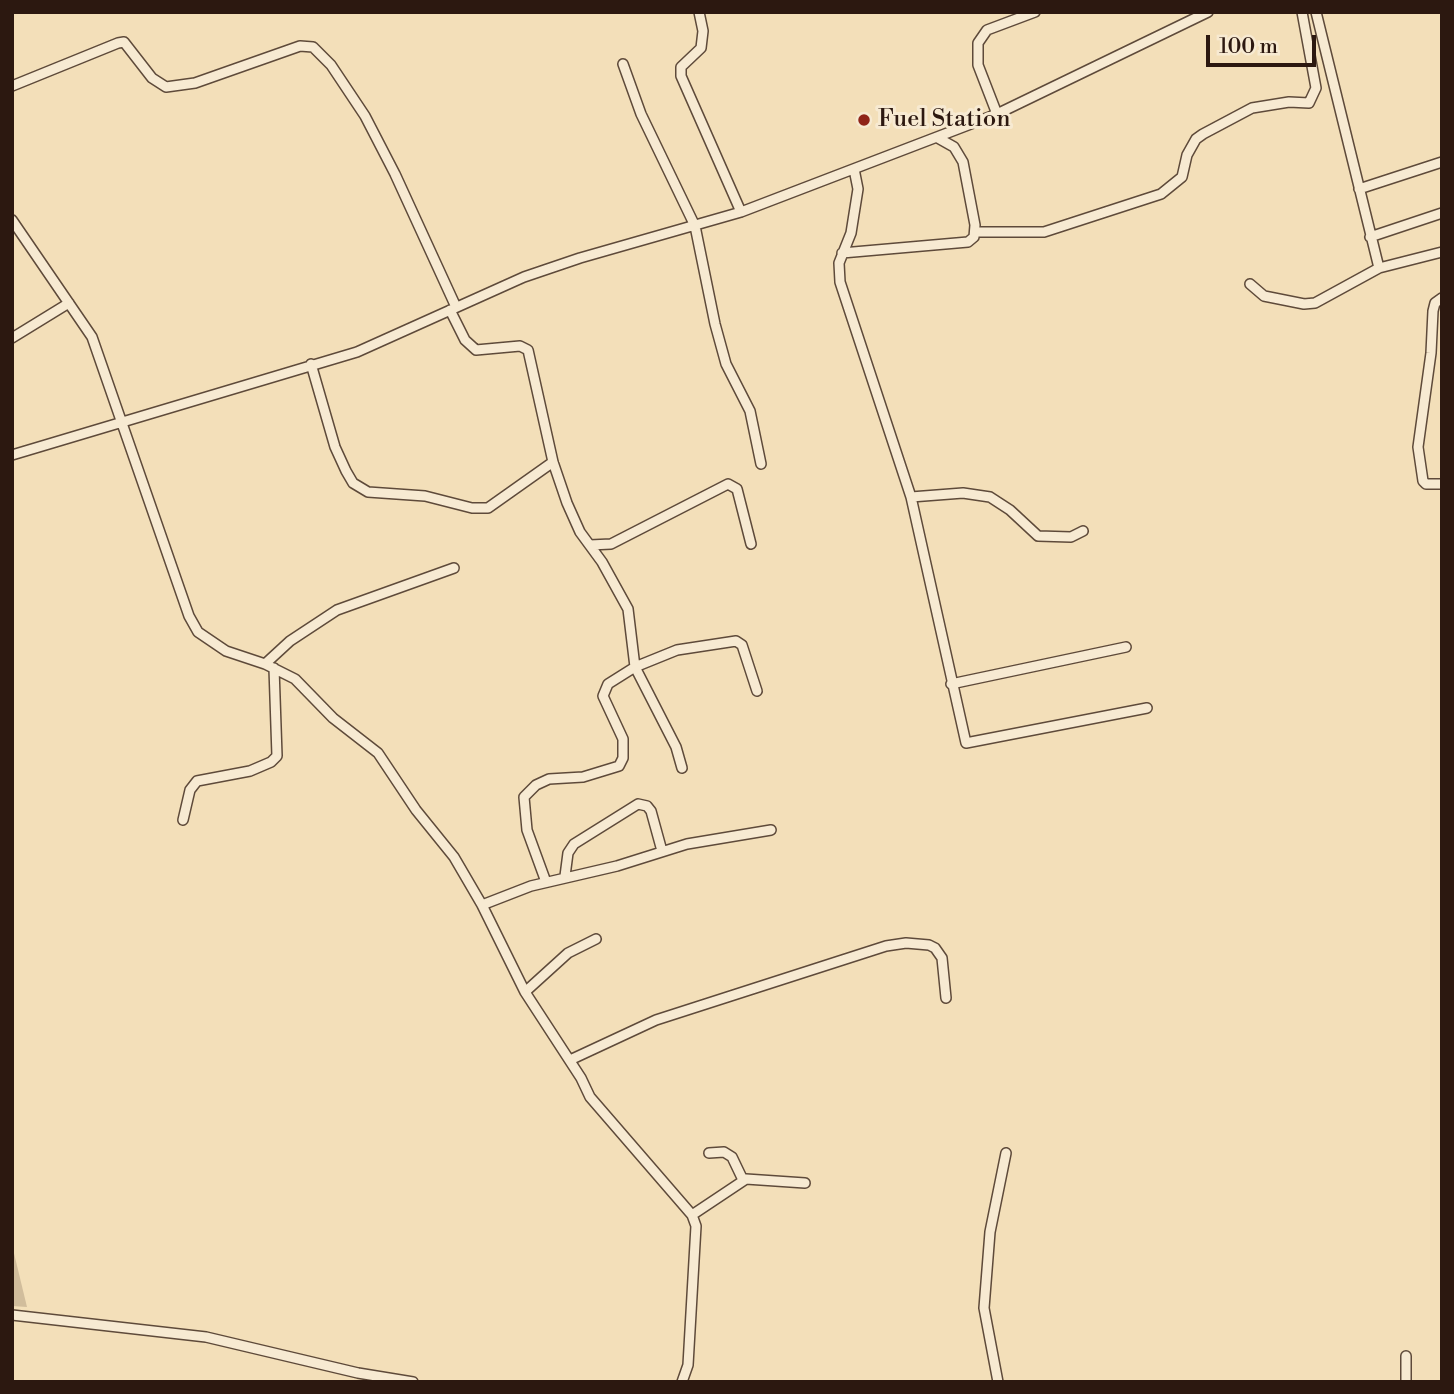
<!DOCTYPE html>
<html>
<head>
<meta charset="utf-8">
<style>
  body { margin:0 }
  #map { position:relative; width:1454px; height:1394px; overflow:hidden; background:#f3dfb9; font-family:"Libre Bodoni",serif }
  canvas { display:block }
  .frame { position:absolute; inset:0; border:14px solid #2c1810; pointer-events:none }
  .scale { position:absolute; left:1206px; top:35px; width:110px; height:32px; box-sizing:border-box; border:4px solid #2c1810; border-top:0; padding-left:9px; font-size:21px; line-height:24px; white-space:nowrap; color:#2c1810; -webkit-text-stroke:5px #f7ead2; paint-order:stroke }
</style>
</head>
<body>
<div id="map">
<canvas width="1454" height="1394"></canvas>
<div class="frame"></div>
<div class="scale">100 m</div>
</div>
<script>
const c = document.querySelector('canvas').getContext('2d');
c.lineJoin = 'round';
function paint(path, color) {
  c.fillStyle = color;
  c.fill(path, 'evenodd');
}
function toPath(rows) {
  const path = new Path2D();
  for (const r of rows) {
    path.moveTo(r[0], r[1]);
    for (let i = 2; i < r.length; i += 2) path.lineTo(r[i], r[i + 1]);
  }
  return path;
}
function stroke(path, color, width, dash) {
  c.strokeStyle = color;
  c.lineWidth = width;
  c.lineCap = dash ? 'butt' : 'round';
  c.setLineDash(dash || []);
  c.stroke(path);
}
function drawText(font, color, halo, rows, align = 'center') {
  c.font = font + ' "Libre Bodoni",serif';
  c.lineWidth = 6;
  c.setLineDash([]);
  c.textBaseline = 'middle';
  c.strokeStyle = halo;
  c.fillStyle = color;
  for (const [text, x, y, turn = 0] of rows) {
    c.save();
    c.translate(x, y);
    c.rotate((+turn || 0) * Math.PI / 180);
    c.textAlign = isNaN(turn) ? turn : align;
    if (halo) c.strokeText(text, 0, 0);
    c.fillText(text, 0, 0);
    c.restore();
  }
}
const green = toPath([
  [12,1245,27,1307,12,1306]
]);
const minor = toPath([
  [699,12,703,31,701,48,681,67,681,76,741,212],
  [1316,12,1379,268],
  [623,64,641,114,695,226,715,324,726,364,750,411,761,464],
  [12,86,118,43,124,42,152,78,166,87,195,83,300,46,313,47,331,65,365,116,395,174,456,307],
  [997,114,978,65,978,43,987,30,1035,12],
  [854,169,858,189,851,233,839,263,840,282,911,497,966,743,1147,708],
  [1359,189,1442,162],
  [12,220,92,337,189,616,198,632,226,651,265,664,295,679,333,718,378,753,416,810,454,857,482,905,525,992,581,1078,590,1097,692,1215,696,1226,688,1365,682,1382],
  [976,232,1044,232,1161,194,1182,177,1187,155,1196,139,1203,134,1252,108,1289,102,1309,103,1316,88,1302,12],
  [1370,237,1442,213],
  [842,253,968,242,974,237,975,225,963,162,954,147,938,138],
  [1250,284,1264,296,1304,304,1315,303,1379,268,1442,252],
  [1442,298,1435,303,1433,311,1431,353,1418,447,1423,481,1426,484,1442,484],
  [450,310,465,340,476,350,520,346,528,350,553,462,567,503,580,532,602,562,628,609,635,667,676,747,682,768],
  [12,338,69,303],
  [311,364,335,447,346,471,353,483,368,492,425,496,472,508,488,508,553,462],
  [12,455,357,352,524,277,580,258,741,212,997,114,1208,12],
  [911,497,963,493,990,497,1010,510,1038,536,1071,537,1083,531],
  [590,545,611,544,728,484,737,489,751,544],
  [265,664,290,641,337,610,454,568],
  [951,684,1126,647],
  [183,820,190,790,197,781,250,771,271,762,277,756,274,668],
  [565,876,568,853,574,844,638,804,647,806,651,811,662,851],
  [546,882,527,830,524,797,536,785,549,779,583,777,619,766,623,758,623,739,603,696,608,684,635,667,677,650,736,641,742,645,757,691],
  [482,905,531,886,617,866,687,844,771,830],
  [525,992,568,953,596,939],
  [570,1060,656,1020,886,946,906,943,929,945,935,948,942,958,946,998],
  [709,1153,724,1152,732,1157,743,1180],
  [692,1215,746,1179,805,1183],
  [12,1315,206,1337,358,1373,413,1382],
  [998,1382,984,1308,990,1232,1006,1153],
  [1406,1382,1406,1356]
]);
const markers = [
  [864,120,7,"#8f2418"]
];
const poiNames = [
  ["Fuel Station",878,120]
];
paint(green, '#d1bd9c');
stroke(minor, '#5e4a3a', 12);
stroke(minor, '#f7ead2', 9);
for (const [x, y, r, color] of markers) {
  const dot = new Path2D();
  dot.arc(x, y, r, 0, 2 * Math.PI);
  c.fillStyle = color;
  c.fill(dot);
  stroke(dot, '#f7ead2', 2.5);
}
drawText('24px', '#2c1810', '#f7ead2', poiNames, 'left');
</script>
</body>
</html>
